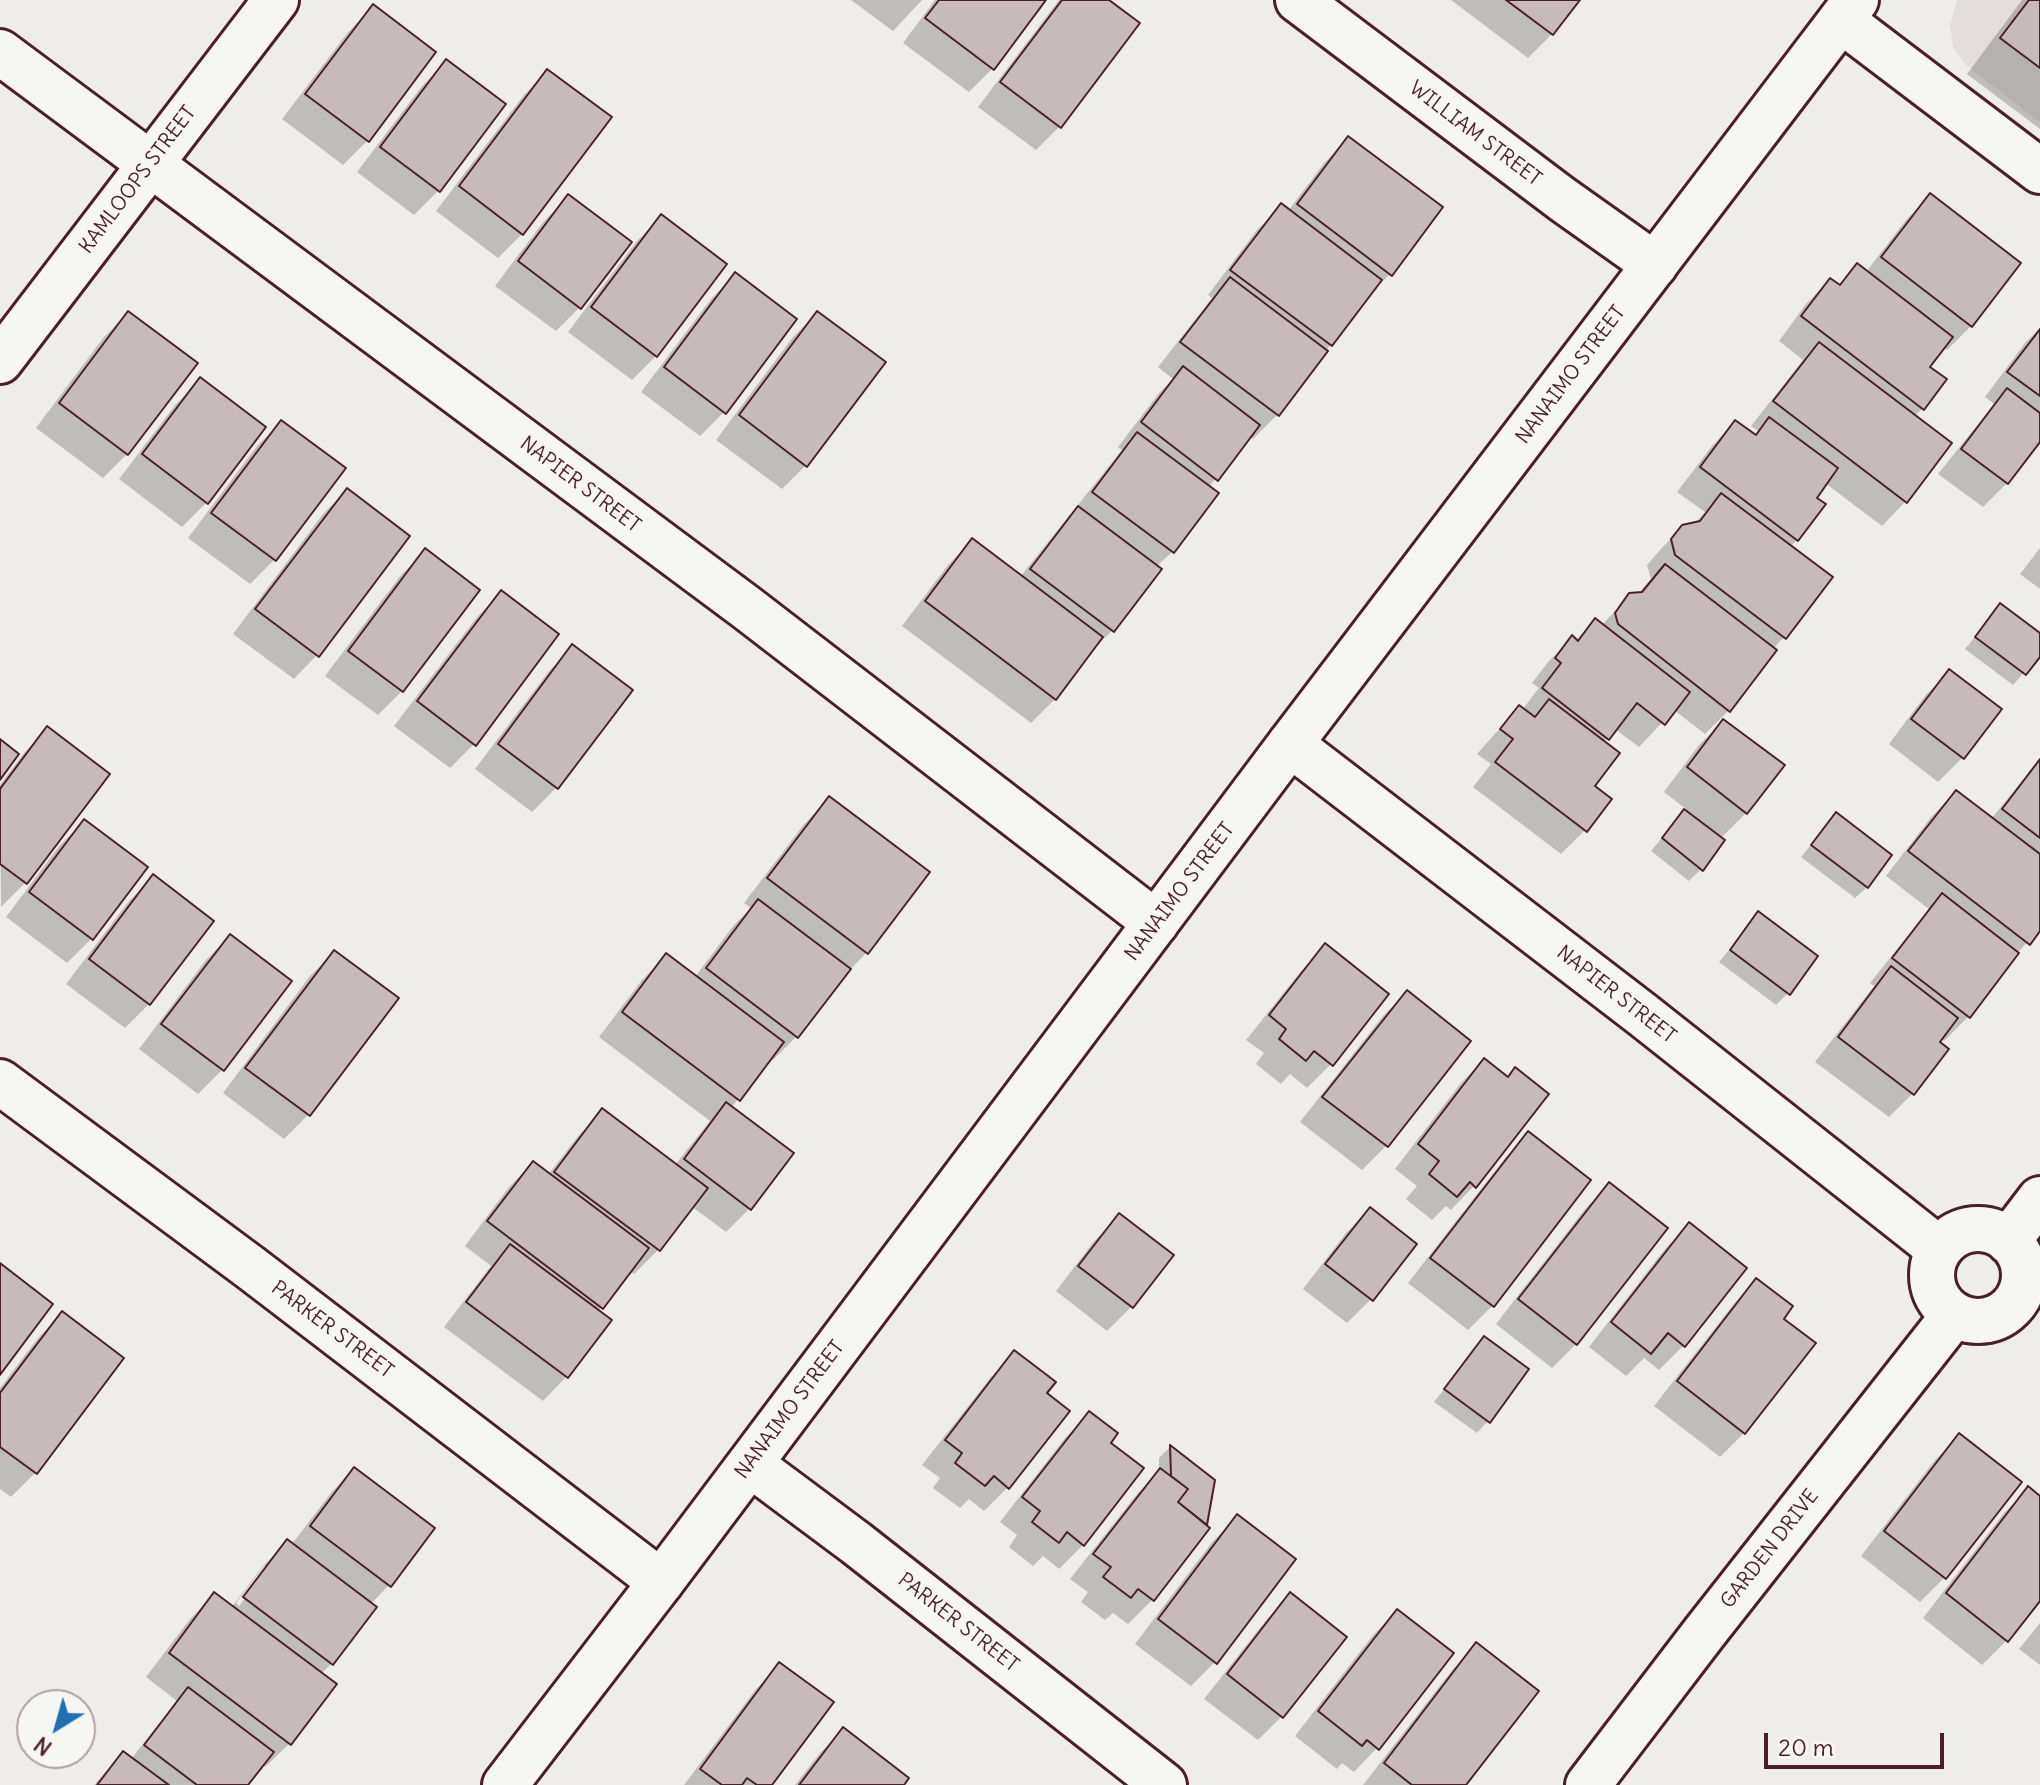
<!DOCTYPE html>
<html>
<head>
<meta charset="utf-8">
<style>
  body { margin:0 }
  #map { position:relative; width:2040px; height:1785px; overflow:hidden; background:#efedea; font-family:Delius,sans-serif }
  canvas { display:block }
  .north { position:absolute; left:16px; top:1689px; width:80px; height:80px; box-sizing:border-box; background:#f6f6f2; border:2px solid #b1a0a2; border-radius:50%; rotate:217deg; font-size:22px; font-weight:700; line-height:32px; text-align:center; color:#4a1f2b }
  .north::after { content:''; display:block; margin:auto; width:28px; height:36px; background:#1f6fb2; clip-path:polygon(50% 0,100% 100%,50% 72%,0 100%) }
  .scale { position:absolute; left:1764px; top:1733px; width:180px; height:36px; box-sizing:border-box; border:4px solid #4a1f2b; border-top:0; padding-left:10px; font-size:24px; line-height:28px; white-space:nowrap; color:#4a1f2b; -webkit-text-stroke:6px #f6f6f2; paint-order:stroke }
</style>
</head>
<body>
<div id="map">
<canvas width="2040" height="1785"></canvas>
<div class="north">N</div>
<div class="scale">20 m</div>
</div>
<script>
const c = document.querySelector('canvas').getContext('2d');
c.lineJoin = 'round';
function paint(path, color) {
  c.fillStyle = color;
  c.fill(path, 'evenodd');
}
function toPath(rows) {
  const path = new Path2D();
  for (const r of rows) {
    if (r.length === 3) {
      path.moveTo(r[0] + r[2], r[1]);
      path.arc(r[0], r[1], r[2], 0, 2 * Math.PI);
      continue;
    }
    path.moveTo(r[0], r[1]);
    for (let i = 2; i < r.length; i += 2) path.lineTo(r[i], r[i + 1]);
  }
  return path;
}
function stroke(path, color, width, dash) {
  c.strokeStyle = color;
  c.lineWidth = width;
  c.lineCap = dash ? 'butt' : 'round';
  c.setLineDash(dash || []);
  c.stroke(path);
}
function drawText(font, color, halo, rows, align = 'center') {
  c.font = font + ' Delius,sans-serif';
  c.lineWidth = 7;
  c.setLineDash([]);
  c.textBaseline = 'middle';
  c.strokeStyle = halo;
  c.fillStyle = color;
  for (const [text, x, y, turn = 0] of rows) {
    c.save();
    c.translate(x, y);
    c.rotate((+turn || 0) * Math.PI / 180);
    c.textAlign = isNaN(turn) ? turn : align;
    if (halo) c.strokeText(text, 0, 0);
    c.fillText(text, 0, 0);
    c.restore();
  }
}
const built = toPath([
  [1957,0,2040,0,2040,123,1966,65,1953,47,1950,25]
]);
const shadow = toPath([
  [851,0,922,0,893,31],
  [935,0,1044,0,993,68,969,92,903,43],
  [1059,0,1106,0,1060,126,1036,150,978,107],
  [1451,0,1577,0,1552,34,1528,58],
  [2022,0,2040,0,2040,129,1967,74],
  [373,7,434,53,367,141,343,165,282,119,349,31],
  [446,62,503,105,438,191,414,215,357,172,422,86],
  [548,71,522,234,498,258,436,211,524,95],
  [1349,138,1390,274,1366,298,1277,415,1253,439,1249,436,1208,488,1216,494,1172,552,1156,567,1113,630,1088,654,1055,699,1031,723,902,626,948,565,972,541,1020,577,1122,450,1118,447,1159,393,1173,379,1158,367,1212,298,1208,295,1257,230,1281,206,1288,211,1325,162],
  [1930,196,2019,264,1971,326,1947,350,1943,347,1927,367,1923,408,1914,417,1905,502,1882,526,1825,483,1814,498,1797,540,1790,547,1784,637,1773,649,1729,710,1705,734,1674,710,1639,747,1615,729,1603,743,1592,786,1585,830,1561,854,1473,787,1491,764,1477,754,1519,707,1522,710,1539,688,1532,683,1548,662,1572,638,1575,641,1595,621,1601,626,1630,595,1638,594,1651,579,1647,565,1659,551,1683,526,1693,525,1705,512,1677,492,1712,446,1736,422,1753,436,1758,431,1751,426,1803,360,1779,341,1806,304,1830,280,1838,286,1857,266,1866,272,1906,220],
  [568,197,580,307,556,331,495,286,544,221],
  [661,217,656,356,632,380,568,332,637,241],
  [735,275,724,412,700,436,641,392,711,299],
  [128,313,127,454,103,478,36,428,104,337],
  [817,313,806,465,782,489,716,440,793,337],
  [2040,328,2040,439,2007,483,1983,507,1938,474,1994,404,1985,397,2025,343],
  [200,380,263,427,206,503,182,527,119,479,176,404],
  [281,422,343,469,274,560,250,584,188,538,257,446],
  [347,490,317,655,294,679,233,634,323,514],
  [2040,548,2040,589,2020,574],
  [425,551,478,590,402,691,378,715,325,676,401,575],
  [501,593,474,744,450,768,394,726,477,617],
  [2001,606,2040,636,2040,654,2013,685,1965,649],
  [573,647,630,690,556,788,532,812,475,769,549,671],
  [1949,672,1999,709,1962,758,1938,782,1889,744,1925,696],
  [1723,721,1746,813,1720,839,1701,869,1689,881,1651,851,1686,809,1664,792,1699,745],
  [48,729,107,774,25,883,1,907,0,785,24,753],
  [2040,759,2040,928,2011,960,1968,1017,1944,1041,1940,1038,1913,1093,1889,1117,1815,1062,1874,986,1870,983,1929,909,1886,876,1932,816,1956,792,1991,819],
  [829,799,866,953,843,977,797,1036,773,1060,770,1058,731,1108,750,1208,726,1232,691,1206,658,1250,634,1274,630,1271,597,1312,609,1321,566,1377,543,1401,444,1327,491,1266,465,1246,509,1187,533,1163,548,1175,579,1135,603,1111,675,1165,710,1121,599,1037,642,980,666,956,695,977,734,925,751,908,744,903,805,823],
  [1836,815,1867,887,1855,898,1801,857],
  [84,822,145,868,91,939,67,963,6,917,60,845],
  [153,877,149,1004,125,1028,66,984,129,901],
  [1759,914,1788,993,1776,1005,1719,962],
  [230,936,289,981,222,1070,198,1094,139,1049,206,960],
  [1326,946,1386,994,1331,1064,1307,1088,1290,1074,1281,1084,1256,1064,1264,1053,1246,1040,1302,970],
  [334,952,396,999,308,1115,284,1139,223,1093,310,976],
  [1407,992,1469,1041,1386,1146,1362,1170,1300,1122,1383,1016],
  [1484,1060,1474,1186,1451,1210,1446,1206,1432,1220,1406,1199,1417,1186,1395,1169,1460,1084],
  [1529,1134,1588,1180,1492,1306,1468,1330,1408,1283,1505,1158],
  [1609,1185,1576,1344,1552,1368,1496,1324,1585,1209],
  [1370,1209,1371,1299,1347,1323,1303,1289,1346,1233],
  [1119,1216,1171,1255,1131,1307,1107,1331,1056,1291,1095,1240],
  [1689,1225,1744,1268,1683,1346,1659,1370,1644,1358,1626,1376,1589,1347,1665,1249],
  [1757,1281,1781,1319,1744,1433,1720,1457,1654,1406,1733,1305],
  [62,1314,121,1359,35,1473,11,1497,0,1489,0,1388,38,1338],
  [1484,1338,1488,1421,1477,1433,1434,1402],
  [1015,1353,1044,1394,1008,1487,984,1511,969,1499,960,1508,933,1488,940,1478,922,1465,991,1377],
  [1089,1414,1108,1443,1142,1469,1083,1545,1059,1569,1043,1556,1033,1566,1009,1547,1017,1535,1000,1522,1065,1438],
  [1959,1436,2019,1482,1944,1578,1920,1602,1861,1556,1935,1460],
  [1170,1447,1213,1481,1205,1526,1208,1528,1152,1600,1128,1624,1113,1613,1105,1620,1081,1602,1088,1592,1070,1579,1137,1494,1159,1472,1159,1458],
  [1171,1494,1193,1512,1190,1515,1169,1497],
  [354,1469,389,1585,370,1605,332,1663,320,1675,289,1744,265,1767,261,1764,246,1785,94,1785,123,1753,131,1759,177,1701,146,1677,190,1619,214,1595,231,1608,263,1566,287,1542,291,1545,331,1493],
  [264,1566,269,1566,239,1606,236,1603],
  [2028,1489,2040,1498,2040,1598,2006,1641,1982,1665,1923,1618,2004,1513],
  [1237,1517,1215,1662,1191,1686,1135,1644,1213,1541],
  [1291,1595,1282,1716,1258,1740,1204,1699,1267,1619],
  [1397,1611,1377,1748,1354,1772,1342,1763,1337,1769,1295,1736,1373,1635],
  [2040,1623,2040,1665,2019,1649],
  [1476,1645,1464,1785,1363,1785,1453,1669],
  [780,1665,769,1785,684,1785,756,1689],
  [844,1729,901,1785,795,1785,820,1753]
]);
const building = toPath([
  [939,0,1046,0,994,70,925,18,939,0],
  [1062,0,1109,0,1140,23,1061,128,1000,82,1062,0],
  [1506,0,1580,0,1553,35,1506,0],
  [2029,0,2040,0,2040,68,2000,38,2029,0],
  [373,4,436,52,369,142,305,94,373,4],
  [446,59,506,104,440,192,380,147,446,59],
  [547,69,612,117,523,235,459,186,547,69],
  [1348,136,1443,207,1392,276,1297,204,1348,136],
  [1930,193,2021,263,1972,327,1881,257,1930,193],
  [568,194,632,242,581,309,518,261,568,194],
  [1281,203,1382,280,1332,346,1230,270,1281,203],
  [661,214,727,264,657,357,591,307,661,214],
  [1857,263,1953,337,1930,367,1947,379,1924,410,1801,316,1830,278,1840,285,1857,263],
  [735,272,797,319,726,414,664,367,735,272],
  [1230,277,1328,351,1279,416,1180,342,1230,277],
  [128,311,198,363,128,455,59,403,128,311],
  [817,311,886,362,807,467,739,415,817,311],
  [2040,329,2040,396,2007,372,2040,329],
  [1819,342,1952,443,1907,503,1773,401,1819,342],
  [1183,366,1260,425,1218,481,1141,422,1183,366],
  [200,377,266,427,208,504,142,454,200,377],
  [2007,388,2040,413,2040,442,2008,484,1961,449,2007,388],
  [1769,417,1838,468,1817,498,1826,504,1798,541,1700,467,1735,420,1756,435,1769,417],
  [281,420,346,468,276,561,211,513,281,420],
  [1137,432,1219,493,1174,553,1092,492,1137,432],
  [347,488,410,536,319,657,255,609,347,488],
  [1721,493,1833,577,1786,639,1675,555,1671,539,1682,525,1700,521,1721,493],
  [1078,506,1162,569,1114,632,1030,569,1078,506],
  [972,538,1103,637,1056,700,925,601,972,538],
  [425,548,480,590,403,692,348,651,425,548],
  [1665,564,1777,650,1730,712,1618,624,1615,613,1629,593,1642,592,1665,564],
  [501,590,559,634,476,746,417,701,501,590],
  [2000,603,2040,633,2040,657,2026,675,1975,637,2000,603],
  [1595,618,1690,692,1665,725,1637,703,1609,740,1542,688,1561,663,1555,658,1572,635,1578,641,1595,618],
  [572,644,633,690,558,789,498,744,572,644],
  [1949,669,2002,709,1964,759,1911,719,1949,669],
  [1549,699,1620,753,1595,786,1612,799,1587,832,1495,762,1513,739,1500,729,1519,705,1535,717,1549,699],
  [1723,719,1785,765,1747,814,1687,767,1723,719],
  [47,726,110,774,27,884,0,864,0,789,47,726],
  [0,739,19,754,0,780,0,739],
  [2040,759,2040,838,2002,809,2040,759],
  [1956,790,2040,854,2040,931,2030,945,1908,851,1956,790],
  [829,796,930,872,868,954,767,878,829,796],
  [1684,809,1725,840,1703,871,1662,838,1684,809],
  [1836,812,1892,855,1868,888,1811,845,1836,812],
  [84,819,148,867,93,940,29,892,84,819],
  [153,874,214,921,150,1005,89,959,153,874],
  [1942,893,2019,953,1970,1018,1892,958,1942,893],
  [758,899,851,969,798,1038,706,968,758,899],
  [1758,911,1818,956,1790,995,1730,950,1758,911],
  [230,934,292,981,224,1071,161,1024,230,934],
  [1325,943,1389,994,1333,1066,1314,1051,1306,1061,1279,1039,1286,1029,1269,1015,1325,943],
  [334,950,399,998,310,1116,245,1068,334,950],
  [666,953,784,1042,740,1101,622,1012,666,953],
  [1891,966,1958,1018,1940,1042,1949,1049,1914,1095,1838,1037,1891,966],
  [1407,990,1471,1041,1388,1147,1322,1097,1407,990],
  [1484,1058,1508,1077,1515,1067,1549,1094,1476,1188,1470,1182,1457,1197,1429,1174,1439,1161,1418,1144,1484,1058],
  [726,1102,794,1153,751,1210,684,1159,726,1102],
  [602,1108,708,1188,660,1251,554,1172,602,1108],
  [1528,1131,1591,1180,1494,1307,1430,1258,1528,1131],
  [533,1161,649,1248,603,1309,487,1221,533,1161],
  [1609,1182,1668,1228,1577,1345,1518,1299,1609,1182],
  [1370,1207,1417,1244,1373,1301,1325,1264,1370,1207],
  [1119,1213,1174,1255,1133,1308,1078,1266,1119,1213],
  [1689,1222,1747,1268,1685,1347,1668,1333,1651,1354,1611,1322,1689,1222],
  [510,1244,612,1320,568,1378,466,1302,510,1244],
  [0,1263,53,1304,0,1375,0,1263],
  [1756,1278,1793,1306,1784,1319,1816,1343,1745,1434,1677,1381,1756,1278],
  [62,1311,124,1358,37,1474,0,1447,0,1393,62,1311],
  [1484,1336,1529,1369,1490,1423,1444,1389,1484,1336],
  [1014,1350,1056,1382,1047,1393,1070,1411,1009,1489,994,1476,985,1486,955,1463,962,1453,945,1440,1014,1350],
  [1089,1411,1118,1433,1111,1443,1144,1468,1084,1546,1067,1532,1059,1543,1032,1522,1040,1511,1022,1497,1089,1411],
  [1959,1433,2022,1482,1946,1579,1884,1531,1959,1433],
  [1170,1445,1215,1480,1207,1525,1178,1502,1188,1489,1171,1476,1170,1445],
  [354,1467,435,1528,391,1587,310,1526,354,1467],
  [1160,1468,1188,1489,1178,1502,1210,1528,1154,1601,1138,1589,1131,1598,1103,1577,1111,1567,1093,1554,1160,1468],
  [2028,1486,2040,1496,2040,1601,2008,1642,1946,1593,2028,1486],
  [1237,1514,1296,1559,1217,1664,1158,1619,1237,1514],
  [287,1539,377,1607,333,1665,243,1597,287,1539],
  [214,1592,337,1684,291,1745,169,1653,214,1592],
  [1290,1592,1347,1637,1283,1718,1227,1674,1290,1592],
  [1397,1609,1454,1653,1379,1750,1367,1740,1362,1746,1318,1711,1397,1609],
  [1476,1642,1539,1691,1466,1785,1412,1785,1384,1763,1476,1642],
  [779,1662,834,1702,772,1785,757,1785,747,1778,742,1785,722,1785,700,1769,779,1662],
  [188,1687,274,1752,248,1785,197,1785,144,1745,188,1687],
  [843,1727,909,1778,904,1785,799,1785,843,1727],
  [123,1751,169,1785,97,1785,123,1751]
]);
const minor = toPath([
  [1298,0,1562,199,1655,265],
  [1841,20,2040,171],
  [0,52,747,608,1156,923],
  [0,361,276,0],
  [1290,744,1643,1015,1939,1249],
  [0,1082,251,1268,661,1582],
  [1978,1275,46],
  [2008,1241,2040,1199],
  [750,1464,856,1543,1164,1785],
  [1588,1785,1704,1633,1954,1315]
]);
const secondary = toPath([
  [505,1785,661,1582,1290,744,1856,0]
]);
const streetNames = [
  ["WILLIAM STREET",1475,134,37],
  ["KAMLOOPS STREET",138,180,-53],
  ["NANAIMO STREET",1571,375,-53],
  ["NAPIER STREET",580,485,37],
  ["NANAIMO STREET",1180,892,-53],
  ["NAPIER STREET",1616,995,38],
  ["PARKER STREET",332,1330,37],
  ["NANAIMO STREET",790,1410,-53],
  ["GARDEN DRIVE",1770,1549,-52],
  ["PARKER STREET",958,1623,38]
];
paint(built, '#e3dedc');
paint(shadow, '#0003');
paint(building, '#c6babb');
stroke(building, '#4a1f2b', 2);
stroke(minor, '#4a1f2b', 50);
stroke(secondary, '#4a1f2b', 50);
stroke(minor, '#f6f6f2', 44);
stroke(secondary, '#f6f6f2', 44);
drawText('20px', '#4a1f2b', '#f6f6f2', streetNames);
</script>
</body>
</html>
